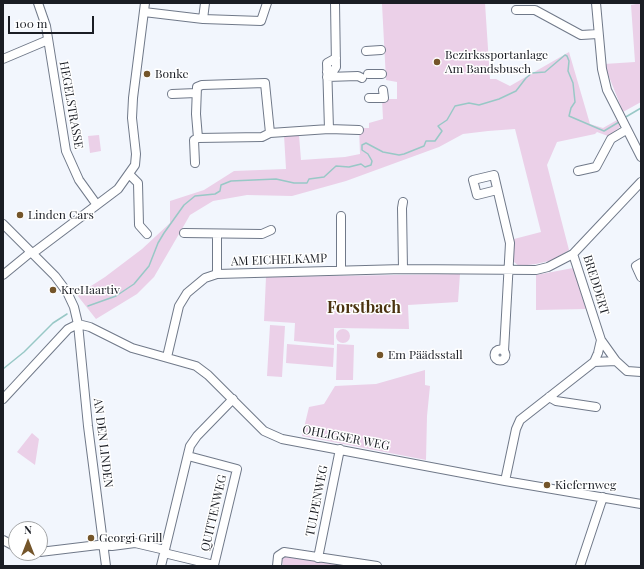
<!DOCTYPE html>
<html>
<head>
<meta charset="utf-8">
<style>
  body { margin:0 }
  #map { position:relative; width:644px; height:569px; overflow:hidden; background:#f2f6fd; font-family:"Playfair Display",serif }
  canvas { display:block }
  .frame { position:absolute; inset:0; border:4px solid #1a1d24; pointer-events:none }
  .north { position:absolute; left:8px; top:521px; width:40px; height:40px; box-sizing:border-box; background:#fff; border:1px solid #a3a5a7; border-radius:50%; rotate:0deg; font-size:11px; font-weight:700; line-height:16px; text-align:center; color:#1a1d24 }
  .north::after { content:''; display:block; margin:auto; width:14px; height:18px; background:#74552a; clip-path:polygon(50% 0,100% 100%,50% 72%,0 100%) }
  .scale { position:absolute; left:8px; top:16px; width:86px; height:18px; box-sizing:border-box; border:2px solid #1a1d24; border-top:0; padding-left:5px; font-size:12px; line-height:14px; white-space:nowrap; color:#1a1d24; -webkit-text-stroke:3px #fff; paint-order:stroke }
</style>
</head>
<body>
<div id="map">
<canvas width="644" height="569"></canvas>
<div class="frame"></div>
<div class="north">N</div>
<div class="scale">100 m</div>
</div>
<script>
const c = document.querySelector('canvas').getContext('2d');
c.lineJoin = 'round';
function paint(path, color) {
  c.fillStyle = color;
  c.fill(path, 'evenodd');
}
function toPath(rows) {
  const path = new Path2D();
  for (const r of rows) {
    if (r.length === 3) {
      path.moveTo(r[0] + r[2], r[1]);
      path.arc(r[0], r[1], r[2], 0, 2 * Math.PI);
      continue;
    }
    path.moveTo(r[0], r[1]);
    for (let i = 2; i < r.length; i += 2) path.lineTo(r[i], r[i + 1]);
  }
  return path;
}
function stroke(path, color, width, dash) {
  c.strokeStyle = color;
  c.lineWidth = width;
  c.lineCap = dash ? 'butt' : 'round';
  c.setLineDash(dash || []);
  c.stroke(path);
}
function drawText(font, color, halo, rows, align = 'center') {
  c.font = font + ' "Playfair Display",serif';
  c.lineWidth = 3;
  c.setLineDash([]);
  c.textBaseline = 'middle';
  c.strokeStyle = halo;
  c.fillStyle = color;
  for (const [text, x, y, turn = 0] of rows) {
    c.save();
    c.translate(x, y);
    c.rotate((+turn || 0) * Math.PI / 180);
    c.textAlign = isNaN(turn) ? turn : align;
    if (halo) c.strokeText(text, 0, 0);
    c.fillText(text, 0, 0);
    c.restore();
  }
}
const green = toPath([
  [485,3,490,79,496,79,510,86,569,52,590,124,603,128,617,120,620,127,608,136,597,132,595,134,557,142,547,165,569,250,553,260,536,264,519,266,514,262,514,239,541,232,515,129,488,131,463,134,439,147,346,181,292,196,247,195,213,201,190,215,154,277,137,294,96,319,77,295,105,277,142,249,170,223,170,201,204,190,234,171,286,169,284,135,299,135,301,160,345,157,360,154,359,128,369,128,369,123,383,119,382,99,397,99,397,82,386,80,382,4],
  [641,3,641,102,623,112,604,64,635,62,631,5],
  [99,135,101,151,90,153,88,136],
  [573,268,586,309,536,310,536,275],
  [460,274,458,302,408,305,409,329,334,328,334,345,294,341,295,323,264,321,266,277],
  [270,325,285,326,282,377,267,376],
  [343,336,7],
  [287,344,334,348,333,367,286,363],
  [337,344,354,345,353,380,336,380],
  [425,370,425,385,430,386,427,416,426,460,302,436,309,407,324,404,335,386,376,384],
  [32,433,39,439,35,465,17,452],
  [287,556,361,566,283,566,282,559]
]);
const stream = toPath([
  [624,118,641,108],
  [88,306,116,296,134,284,149,266,158,243,164,233,184,205,195,196,215,194,220,191,221,185,231,181,276,179,294,183,307,183,309,179,324,177,336,166,349,167,361,164,365,167,371,165,372,161,368,154,362,150,362,145,366,143,383,152,399,155,404,154,424,146,426,141,435,141,442,131,438,126,447,120,455,106,469,103,479,105,499,99,516,91,526,78,532,73,545,72,565,55,567,56,569,61,568,71,573,83,575,102,571,108,569,116,604,131,619,122],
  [3,369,24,352,53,323,67,314]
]);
const minor = toPath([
  [38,3,46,26,66,151,79,180,97,205],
  [596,3,602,69,607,90,641,157],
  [516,10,535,10,581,35,598,34],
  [144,12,203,19,261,21,267,3],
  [203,19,205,3],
  [366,51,381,50],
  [3,59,48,40],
  [327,72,334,70,336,67,335,3],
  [368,74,382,74],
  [327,77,358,76,362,78],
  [172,94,196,93],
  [369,98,384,98,383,90],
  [329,129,359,130],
  [270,133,265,83,202,85,197,87,196,114,198,138,262,137,270,133,329,129,327,63,336,58],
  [195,163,194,140,198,138],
  [578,171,596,167,611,139,626,130],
  [130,175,138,183,139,225,147,234],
  [497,190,477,195,473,180,494,175,510,243,504,351],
  [341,216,341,270],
  [3,224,55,276,67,292,74,307,78,324,88,426,106,566],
  [184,233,262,234,271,230],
  [33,253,118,189,135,165,136,154,132,118,133,98,145,3],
  [641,263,636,266,641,277],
  [403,269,402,208,403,202],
  [217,274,217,234],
  [3,275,31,252],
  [78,324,90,327,132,348,196,366,208,375,264,431,282,439,505,481,641,504],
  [601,340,616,361,627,371,641,372],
  [500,355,5.5],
  [167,357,179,306,187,293,205,278,217,274,403,269,536,270,548,267,573,254,641,182],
  [594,362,616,361],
  [549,397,556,401,596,407],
  [3,399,68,329,78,324],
  [505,481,516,429,520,420,594,362,598,353,601,340,573,254],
  [3,540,16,547],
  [40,552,98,545,112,546,135,543,165,550],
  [164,553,214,565,237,469,188,456],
  [318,558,340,449],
  [161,566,190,446,197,436,233,399],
  [277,566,278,556,284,552,377,566],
  [580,566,603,497]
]);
const markers = [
  [437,62,4,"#74552a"],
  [147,74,4,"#74552a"],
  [20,215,4,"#74552a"],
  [53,290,4,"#74552a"],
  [380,355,4,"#74552a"],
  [547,485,4,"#74552a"],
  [91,538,4,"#74552a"]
];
const poiNames = [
  ["Bezirkssportanlage",445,55],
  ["Am Bandsbusch",445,69],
  ["Bonke",155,74],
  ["Linden Cars",28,215],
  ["KreHaartiv",61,290],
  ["Em Päädsstall",388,355],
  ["Kiefernweg",555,485],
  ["Georgi Grill",99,538]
];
const streetNames = [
  ["HEGELSTRASSE",71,105,80],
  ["AM EICHELKAMP",279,260,-2],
  ["BREDDERT",596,285,73],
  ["OHLIGSER WEG",346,438,11],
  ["AN DEN LINDEN",103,443,83],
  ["TULPENWEG",317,501,-79],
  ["QUITTENWEG",214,513,-77]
];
const districtNames = [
  ["Forstbach",364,308]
];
paint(green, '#ebd0e8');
stroke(stream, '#98c8c6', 1.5);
stroke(minor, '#707989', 10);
stroke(minor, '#fff', 8);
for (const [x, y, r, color] of markers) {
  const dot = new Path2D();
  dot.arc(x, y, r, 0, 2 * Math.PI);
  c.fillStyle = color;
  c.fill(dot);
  stroke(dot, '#fff', 1.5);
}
drawText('12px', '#1a1d24', '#fff', poiNames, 'left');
drawText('12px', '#1a1d24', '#fff', streetNames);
drawText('bold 16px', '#4b3310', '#fff', districtNames);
</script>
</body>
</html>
